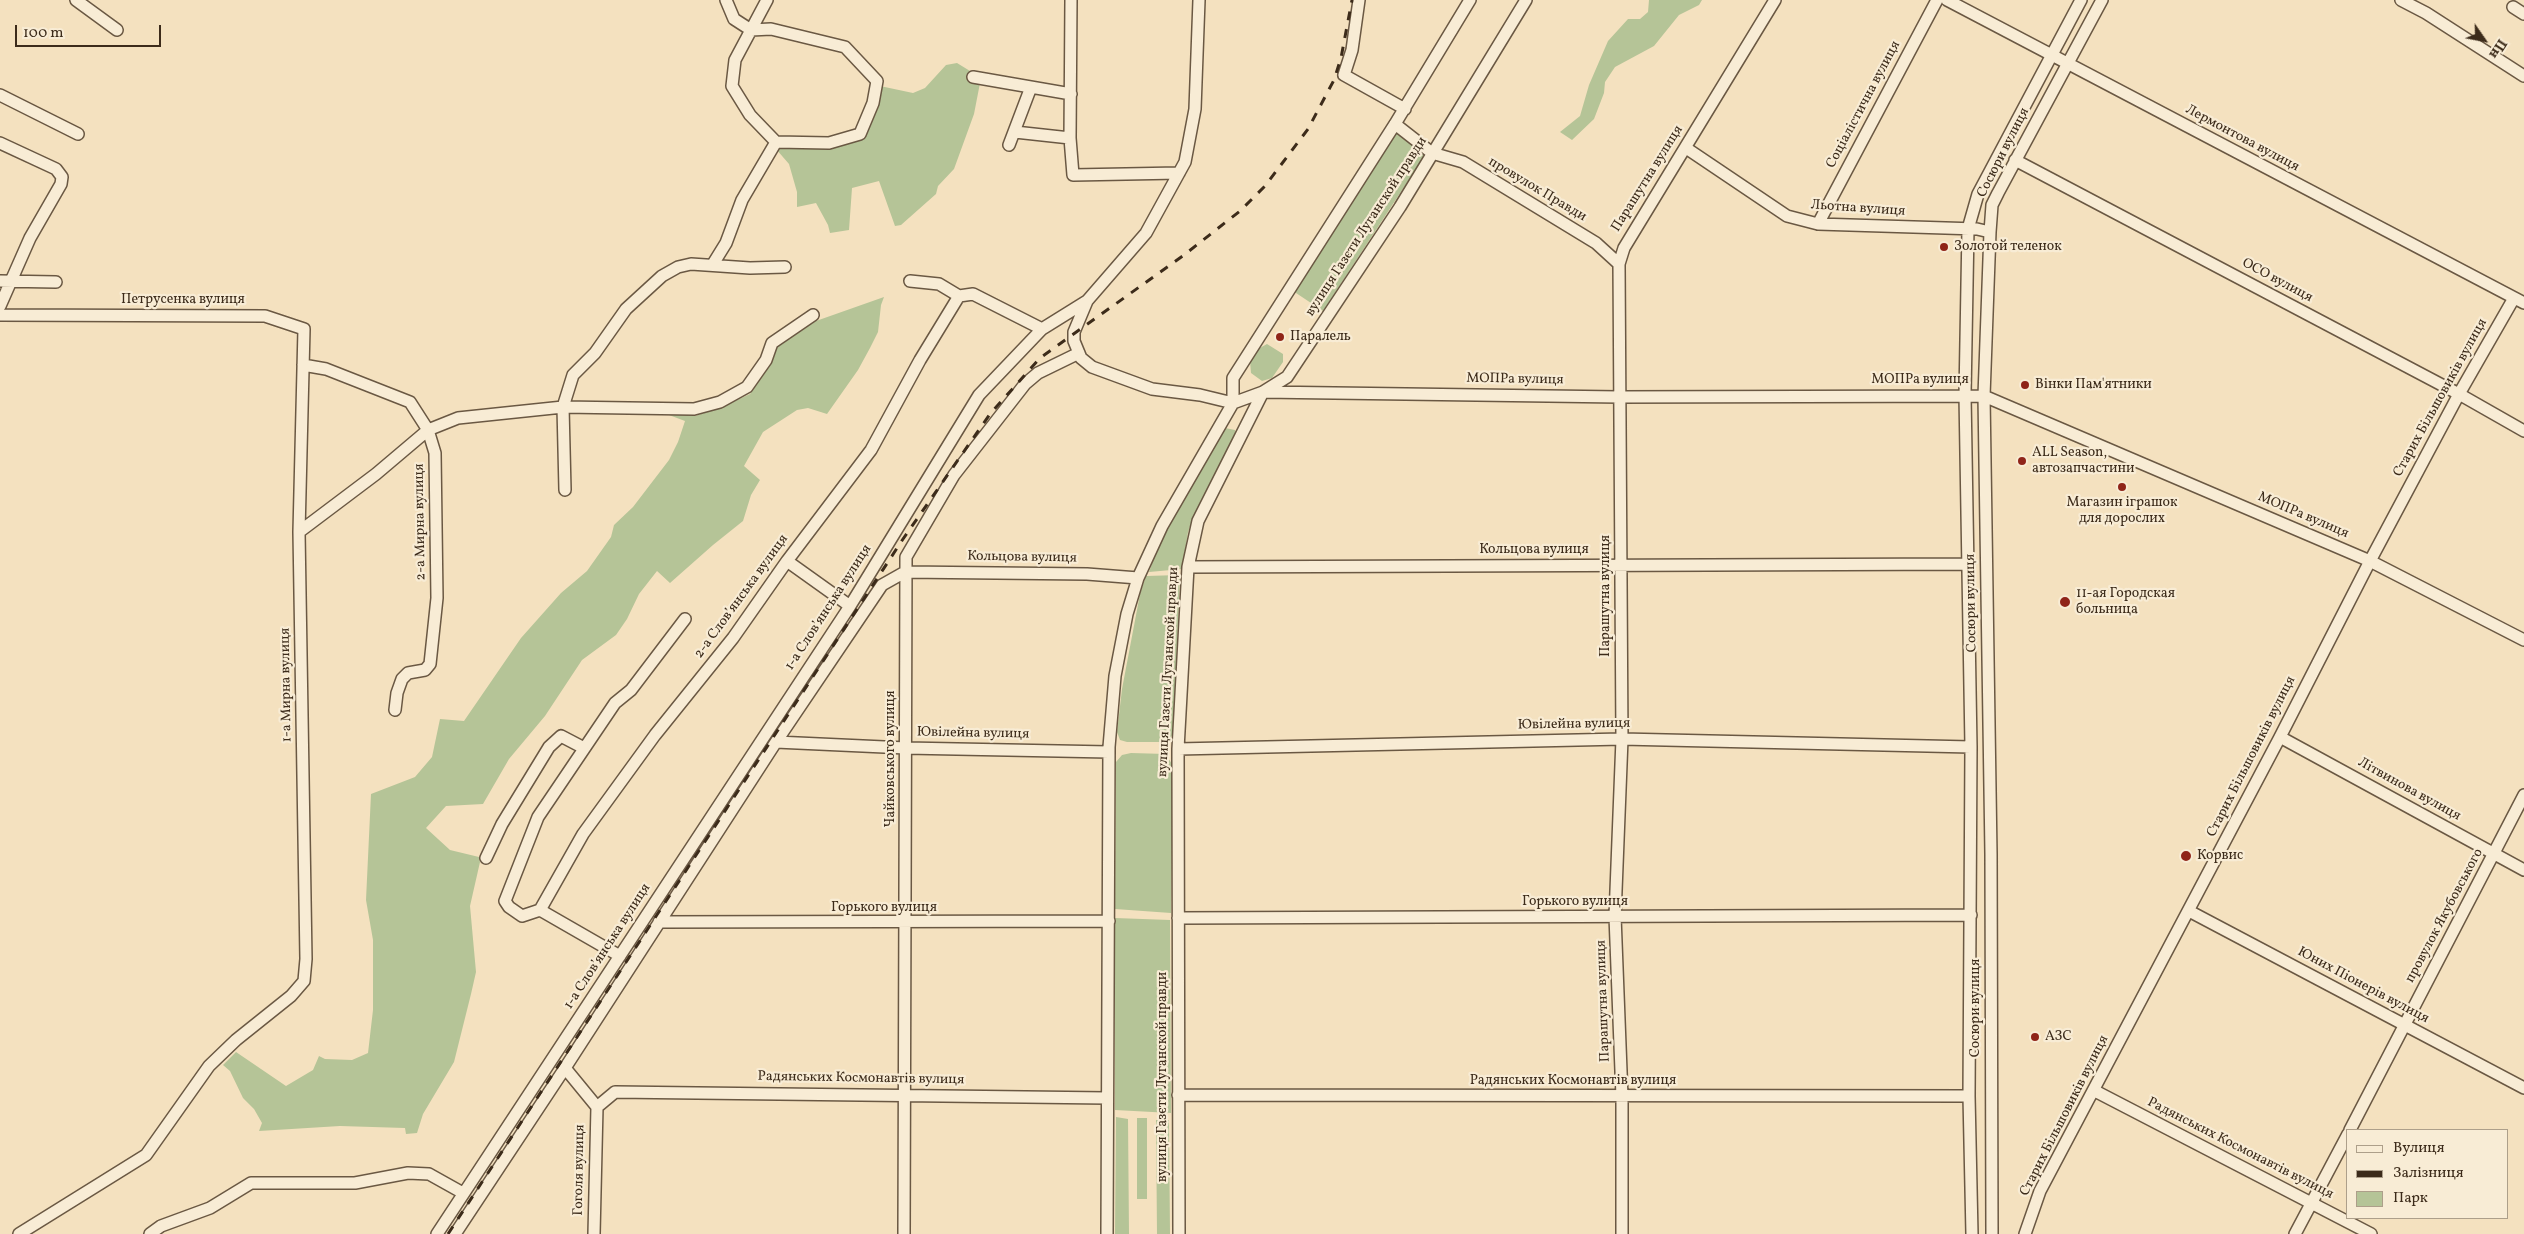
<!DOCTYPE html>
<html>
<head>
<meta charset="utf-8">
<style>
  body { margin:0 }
  #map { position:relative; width:2524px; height:1234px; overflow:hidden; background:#f4e1bf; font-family:Vollkorn,serif }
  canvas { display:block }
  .legend { position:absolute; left:2346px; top:1129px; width:162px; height:90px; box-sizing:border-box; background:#f8ecd5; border:1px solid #ad9f8a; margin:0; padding:6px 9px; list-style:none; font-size:15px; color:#3c2b1a }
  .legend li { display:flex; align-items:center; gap:10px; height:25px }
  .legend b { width:25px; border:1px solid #ad9f8a }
  .north { position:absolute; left:2459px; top:15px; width:50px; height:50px; -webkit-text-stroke:4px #f8ecd5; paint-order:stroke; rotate:123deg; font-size:14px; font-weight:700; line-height:20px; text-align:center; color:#3c2b1a }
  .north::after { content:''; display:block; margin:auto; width:18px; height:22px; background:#3c2b1a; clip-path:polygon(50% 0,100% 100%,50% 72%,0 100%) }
  .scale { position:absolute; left:15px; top:25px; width:146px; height:22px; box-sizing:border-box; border:2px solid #3c2b1a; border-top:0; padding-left:6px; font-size:15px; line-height:18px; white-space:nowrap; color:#3c2b1a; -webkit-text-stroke:4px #f8ecd5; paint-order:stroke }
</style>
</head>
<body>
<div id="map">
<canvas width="2524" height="1234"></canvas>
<ul class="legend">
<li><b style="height:6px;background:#f8ecd5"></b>Вулиця</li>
<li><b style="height:6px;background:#3c2b1a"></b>Залізниця</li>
<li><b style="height:14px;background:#b5c497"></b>Парк</li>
</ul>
<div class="north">Пн</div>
<div class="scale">100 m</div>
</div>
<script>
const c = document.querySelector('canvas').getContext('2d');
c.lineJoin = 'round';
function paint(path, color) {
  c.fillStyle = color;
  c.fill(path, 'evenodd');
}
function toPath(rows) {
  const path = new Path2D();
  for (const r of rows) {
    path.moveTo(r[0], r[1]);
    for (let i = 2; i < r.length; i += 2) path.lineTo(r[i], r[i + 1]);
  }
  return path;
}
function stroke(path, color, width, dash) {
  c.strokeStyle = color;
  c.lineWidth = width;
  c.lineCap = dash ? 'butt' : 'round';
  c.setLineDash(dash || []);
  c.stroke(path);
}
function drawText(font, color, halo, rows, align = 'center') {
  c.font = font + ' Vollkorn,serif';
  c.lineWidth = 4.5;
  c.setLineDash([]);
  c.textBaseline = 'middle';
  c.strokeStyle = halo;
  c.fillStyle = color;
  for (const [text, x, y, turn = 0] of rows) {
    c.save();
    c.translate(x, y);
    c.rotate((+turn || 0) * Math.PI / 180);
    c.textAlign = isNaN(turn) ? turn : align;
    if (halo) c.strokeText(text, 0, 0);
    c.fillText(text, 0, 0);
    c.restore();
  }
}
const green = toPath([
  [1649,0,1702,0,1699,5,1679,15,1654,46,1615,67,1605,82,1604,93,1594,119,1572,140,1560,132,1580,116,1589,85,1608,41,1628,19,1640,19,1648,12],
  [957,63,970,71,968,80,980,83,974,114,954,169,938,186,936,194,901,225,895,226,879,181,852,188,849,230,830,233,828,225,816,203,797,207,797,192,789,164,776,149,779,146,831,147,865,137,878,104,880,86,913,93,925,88,946,65],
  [1395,131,1425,155,1323,311,1293,291],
  [884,297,881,305,878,332,870,348,858,370,827,414,808,408,797,410,763,432,744,466,760,480,751,495,743,521,713,545,670,583,657,571,639,594,627,619,616,635,582,660,545,716,509,759,483,804,446,806,426,828,450,850,479,857,480,862,470,906,476,972,471,994,454,1062,423,1114,417,1133,406,1134,405,1128,340,1126,259,1131,262,1123,254,1109,243,1098,230,1071,223,1065,236,1052,286,1086,313,1070,319,1056,325,1059,352,1060,368,1053,373,1010,373,940,366,900,371,794,415,777,432,757,440,719,464,721,521,638,561,593,587,571,611,537,614,525,633,507,669,460,678,442,685,421,661,412,695,416,720,408,750,394,769,367,776,348,816,321],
  [1267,344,1283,354,1283,362,1272,378,1262,381,1251,373,1250,361,1258,349],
  [1225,428,1235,430,1236,435,1194,515,1188,532,1182,569,1149,572,1161,539],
  [1180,575,1173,734,1167,742,1127,742,1120,740,1117,732,1122,689,1140,594,1146,576],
  [1131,753,1166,754,1173,766,1171,913,1115,909,1116,762,1122,755],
  [1115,918,1170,920,1171,1113,1115,1110],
  [1116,1117,1128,1119,1129,1234,1115,1234],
  [1137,1118,1147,1118,1147,1199,1137,1199],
  [1156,1120,1169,1120,1170,1234,1157,1234]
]);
const minor = toPath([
  [76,0,117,30],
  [767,0,735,60,732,86,750,115,776,142],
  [1071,0,1070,138,1073,175,1179,173],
  [1359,0,1352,50,1344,75,1405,109],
  [1947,0,2524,303],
  [2401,0,2426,13,2524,76],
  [2513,7,2524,14],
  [973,77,1071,94],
  [0,95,78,134],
  [1395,124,1432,153,1463,162,1596,243,1619,264],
  [1015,132,1070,138],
  [0,143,56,169,62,177,61,184,30,238,0,306],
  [1009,145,1031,87],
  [1686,148,1787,216,1818,224,1977,229,1990,232],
  [2015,160,2459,394,2524,431],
  [1818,224,1937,0],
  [713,264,726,243,742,200,776,142,829,143,860,134,873,103,877,81,845,47,771,29,751,30,734,19,726,0],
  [0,281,56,282],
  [910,281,939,284,959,296,973,294,1042,329],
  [1087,301,1074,332,1074,341,1081,358,1092,367,1152,389,1200,395,1233,403,1263,392,1619,397,1984,396,2370,561,2524,640],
  [0,315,265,316,304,329,299,532,306,959,304,981,291,996,236,1040,209,1066,146,1155,19,1234],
  [303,365,326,369,410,402,428,430,435,453,437,598,430,664,425,670,408,673,402,679,397,693,395,710],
  [565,490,563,407,573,375,595,353,626,309,662,276,678,267,691,264,750,268,785,267],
  [299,532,376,474,428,430,458,418,563,407,694,409,720,402,747,387,766,360,772,343,813,315],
  [787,561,850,606],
  [1188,567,1969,564],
  [2280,737,2524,870],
  [776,742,906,748,1109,752],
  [1178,749,1622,739,1971,747],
  [486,858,502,824,549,747,561,736,584,748],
  [540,910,583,834,655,735,733,638,787,561,871,450,920,360,959,296],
  [2189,911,2524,1088],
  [1178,918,1971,915],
  [659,922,1109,921],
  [620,956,540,910,522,916,509,907,505,901,538,817,615,703,631,690,685,619],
  [2095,1091,2371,1234],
  [1178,1095,1969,1096],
  [597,1107,565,1068,776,742,882,585,905,572,1087,574,1138,578],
  [597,1107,615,1092,1107,1098],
  [2350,1130,2524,795],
  [150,1234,161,1226,210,1208,251,1183,355,1183,408,1173,429,1174,463,1193],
  [437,1234,850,606,979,395,1042,329,1087,301,1146,233,1185,162,1195,109,1199,0],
  [455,1234,565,1068],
  [594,1234,597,1107],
  [904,1234,906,557,954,475,1025,384,1038,373,1079,353],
  [1107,1234,1109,747,1115,676,1127,614,1138,578,1162,526,1233,403,1233,378,1395,124,1470,0],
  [1179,1234,1178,749,1188,567,1198,521,1263,392,1287,377,1400,207,1526,0],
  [1622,1234,1622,1097,1615,916,1622,739,1619,264,1624,248,1775,0],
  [1972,1234,1969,1096,1971,747,1965,395,1968,229,1978,194,2081,0],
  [1992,1234,1991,854,1984,396,1990,232,1992,205,1998,193,2102,0],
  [2025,1234,2040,1191,2280,737,2370,561,2459,394,2514,298],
  [2295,1234,2348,1134]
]);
const rail = toPath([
  [448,1234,903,539,990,414,1040,358,1184,255,1240,211,1265,186,1308,129,1334,80,1341,58,1352,0]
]);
const markers = [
  [1944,247,5,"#8f2418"],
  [1280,337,5,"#8f2418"],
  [2025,385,5,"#8f2418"],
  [2022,461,5,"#8f2418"],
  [2122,487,5,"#8f2418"],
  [2065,602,6,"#8f2418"],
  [2186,856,6,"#8f2418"],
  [2035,1037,5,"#8f2418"]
];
const streetNames = [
  ["Соціалістична вулиця",1864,105,-62],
  ["Лермонтова вулиця",2242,139,28],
  ["Сосюри вулиця",2004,153,-63],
  ["Парашутна вулиця",1648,179,-58],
  ["провулок Правди",1537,190,31],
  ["Льотна вулиця",1858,209,4],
  ["вулиця Газєти Луганской правди",1367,227,-57],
  ["ОСО вулиця",2277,281,28],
  ["Петрусенка вулиця",183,300],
  ["МОПРа вулиця",1515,380,1],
  ["МОПРа вулиця",1920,380],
  ["Старих Більшовиків вулиця",2441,398,-61],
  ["МОПРа вулиця",2303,516,23],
  ["2-а Мирна вулиця",421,522,-91],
  ["Кольцова вулиця",1534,550],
  ["Кольцова вулиця",1022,558,1],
  ["Парашутна вулиця",1606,596,-90],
  ["2-а Слов’янська вулиця",742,597,-54],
  ["Сосюри вулиця",1972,603,-91],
  ["1-а Слов’янська вулиця",829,608,-57],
  ["вулиця Газєти Луганской правди",1169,672,-87],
  ["1-а Мирна вулиця",287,685,-91],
  ["Ювілейна вулиця",1574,725,-1],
  ["Ювілейна вулиця",973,734,1],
  ["Старих Більшовиків вулиця",2252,757,-63],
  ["Чайковського вулиця",891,759,-90],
  ["Літвинова вулиця",2409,790,29],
  ["Горького вулиця",1575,902],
  ["Горького вулиця",884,908],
  ["провулок Якубовського",2445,916,-62],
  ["1-а Слов’янська вулиця",608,947,-57],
  ["Юних Піонерів вулиця",2363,986,28],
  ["Парашутна вулиця",1604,1001,-92],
  ["Сосюри вулиця",1976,1008,-90],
  ["вулиця Газєти Луганской правди",1163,1077,-90],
  ["Радянських Космонавтів вулиця",861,1079,1],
  ["Радянських Космонавтів вулиця",1573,1081],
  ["Старих Більшовиків вулиця",2065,1116,-63],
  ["Радянських Космонавтів вулиця",2240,1149,27],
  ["Гоголя вулиця",580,1170,-89]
];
const poiNames = [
  ["Золотой теленок",1954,247],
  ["Паралель",1290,337],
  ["Вінки Пам'ятники",2035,385],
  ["ALL Season,",2032,453],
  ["автозапчастини",2032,469],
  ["Магазин іграшок",2122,503,"center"],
  ["для дорослих",2122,519,"center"],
  ["11-ая Городская",2076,594],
  ["больница",2076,610],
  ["Корвис",2197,856],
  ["АЗС",2045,1037]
];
paint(green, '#b5c497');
stroke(minor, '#6a5843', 14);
stroke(minor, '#f8ecd5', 11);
stroke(rail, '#3c2b1a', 3, [9, 9]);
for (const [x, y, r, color] of markers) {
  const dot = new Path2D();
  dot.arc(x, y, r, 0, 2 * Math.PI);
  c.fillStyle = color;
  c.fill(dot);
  stroke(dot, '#f8ecd5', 2);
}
drawText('14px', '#3c2b1a', '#f8ecd5', streetNames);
drawText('14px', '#3c2b1a', '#f8ecd5', poiNames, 'left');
</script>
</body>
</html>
